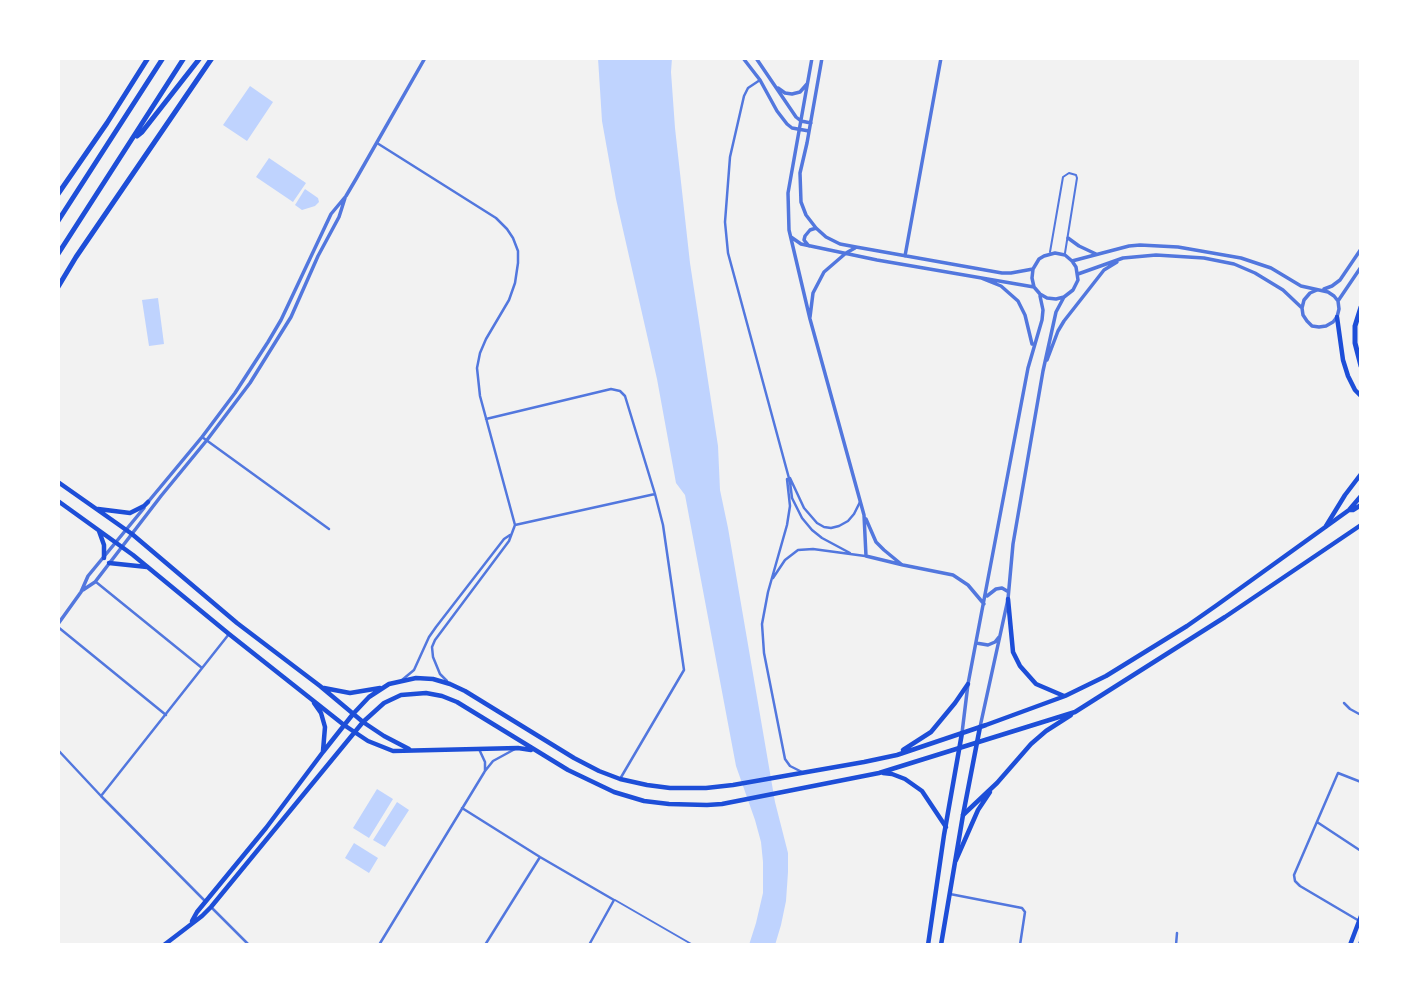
<!DOCTYPE html>
<html>
<head>
<meta charset="utf-8">
<style>
  body { margin:0 }
  #map { position:relative; width:1419px; height:1003px; overflow:hidden; background:#f2f2f2; font-family:Bitter,serif }
  canvas { display:block }
  .frame { position:absolute; inset:0; border:60px solid #fff; pointer-events:none }
</style>
</head>
<body>
<div id="map">
<canvas width="1419" height="1003"></canvas>
<div class="frame"></div>
</div>
<script>
const c = document.querySelector('canvas').getContext('2d');
c.lineJoin = 'round';
function paint(path, color) {
  c.fillStyle = color;
  c.fill(path, 'evenodd');
}
function toPath(rows) {
  const path = new Path2D();
  for (const r of rows) {
    path.moveTo(r[0], r[1]);
    for (let i = 2; i < r.length; i += 2) path.lineTo(r[i], r[i + 1]);
  }
  return path;
}
function stroke(path, color, width, dash) {
  c.strokeStyle = color;
  c.lineWidth = width;
  c.lineCap = dash ? 'butt' : 'round';
  c.setLineDash(dash || []);
  c.stroke(path);
}
const water = toPath([
  [598,58,672,58,671,72,675,128,690,263,718,446,720,490,728,528,775,802,788,853,788,872,786,901,781,925,775,945,749,945,756,923,763,893,763,862,761,842,755,820,736,766,685,495,676,483,657,379,616,199,602,121],
  [250,86,273,102,247,141,223,125],
  [269,158,306,183,293,202,256,177],
  [305,189,318,198,319,202,315,206,302,210,295,205],
  [158,298,164,344,149,346,142,300],
  [377,789,393,799,369,838,353,828],
  [397,802,409,810,385,847,373,840],
  [354,843,378,858,369,873,345,858]
]);
const service = toPath([
  [1050,252,1063,177,1069,173,1076,175,1077,178,1065,253],
  [615,900,693,945]
]);
const minor = toPath([
  [760,80,748,88,744,96,730,157,725,222,728,253,790,482,792,498,802,518,812,530,822,538,850,553],
  [377,143,496,218,507,229,513,238,518,251,518,263,515,283,509,300,486,339,480,353,477,368,480,396,515,525,509,541,435,640,432,647,433,657,440,674,447,681],
  [486,419,611,389,620,391,625,396,655,494,663,525,684,670,620,779],
  [202,437,329,529],
  [790,478,804,508,817,523,824,527,831,528,839,526,848,521,854,514,860,502],
  [787,479,790,506,787,525,768,592,762,624,764,653,785,759,790,766,802,772],
  [515,525,655,494],
  [773,578,785,560,798,550,813,549,865,556],
  [96,582,202,668],
  [58,627,166,715],
  [402,680,414,670,429,637,436,627,504,539,510,535],
  [1344,703,1350,709,1361,715],
  [479,749,485,762,485,771],
  [58,750,101,796,204,900],
  [1361,782,1338,773,1294,875,1295,881,1300,886,1361,922],
  [101,796,229,634],
  [462,808,540,857,614,900,589,945],
  [1317,822,1361,851],
  [950,894,1022,908,1025,912,1020,945],
  [212,908,249,945],
  [379,945,485,771,493,761,515,749],
  [485,945,540,857],
  [1176,945,1177,933]
]);
const tertiary = toPath([
  [743,58,760,80,777,111,787,124,792,128,809,131],
  [756,58,796,117,801,121,811,123],
  [812,58,788,193,789,230,810,319,864,515,866,556,903,565,953,575,968,585,984,604],
  [822,58,807,143,800,173,801,202,806,215,816,228,826,237,840,244,856,247,1002,273,1011,273,1033,269],
  [778,88,785,93,792,94,800,92,807,84],
  [791,237,801,244,877,260,1034,287],
  [1068,238,1079,246,1096,254],
  [809,246,804,240,805,236,810,230,816,228],
  [905,256,941,58],
  [1072,261,1129,246,1140,245,1178,247,1241,258,1271,268,1301,286,1328,292,1334,296,1338,301,1339,309,1337,317,1333,322,1326,326,1319,327,1312,326,1307,321,1303,315,1302,308,1304,300,1310,293,1317,290],
  [1078,274,1123,258,1156,255,1204,258,1234,264,1255,273,1283,290,1302,308],
  [981,278,1001,286,1018,301,1025,315,1032,344],
  [1324,289,1332,286,1340,280,1361,249],
  [1338,301,1361,267],
  [810,317,813,293,824,272,846,253,855,248],
  [1047,360,1058,331,1064,321,1104,270,1117,262],
  [148,502,202,437,235,393,268,342,281,320,331,214,346,196,356,179,425,58],
  [866,519,876,542,884,550,901,564],
  [83,590,95,582,161,496,207,440,250,383,291,317,318,256,339,217,345,198],
  [987,596,996,589,1002,588,1007,591],
  [58,624,81,592,88,576,144,508],
  [976,643,988,645,995,642,999,637],
  [980,727,1008,599,1013,544,1043,371,1056,312,1064,297,1073,290,1078,280,1076,267,1072,261,1065,255,1055,253,1044,256,1039,259,1033,269,1032,278,1034,287,1040,294,1047,298,1056,299,1064,297],
  [962,733,968,684,1028,368,1042,320,1043,310,1040,296]
]);
const secondary = toPath([
  [928,945,944,835,962,733],
  [941,945,963,815,980,727]
]);
const primary = toPath([
  [58,482,132,534,237,623,320,686,363,722,384,736,409,749],
  [58,501,133,555,229,634,344,725,368,741,393,751,518,748,531,750],
  [98,509,130,513,144,506,148,502],
  [1350,510,1353,510,1361,505],
  [99,531,104,545,104,558],
  [109,563,147,567],
  [1008,599,1013,652,1020,666,1036,684,1064,696],
  [324,688,350,693,380,688],
  [314,703,321,713,325,727,323,751],
  [903,750,931,732,955,703,968,684],
  [883,773,892,774,905,779,922,791,946,827],
  [963,815,997,783,1031,744,1046,731,1071,715],
  [956,860,978,810,990,792],
  [192,921,197,912,266,828,323,752,353,714,369,697,389,684,416,678,433,679,450,684,465,691,574,758,599,771,620,779,647,785,670,788,706,788,733,785,864,762,897,755,986,725,1065,696,1106,676,1187,626,1217,605,1349,510,1361,496],
  [164,945,202,916,211,907,363,722,384,703,401,695,426,693,442,696,457,702,568,770,614,792,644,801,669,804,707,805,722,804,879,773,1075,712,1225,617,1361,525],
  [1350,945,1361,916],
  [1360,945,1361,942]
]);
const trunk = toPath([
  [1337,317,1343,360,1348,376,1355,390,1361,396],
  [1326,526,1345,495,1361,474]
]);
const motorway = toPath([
  [137,136,142,132,200,58],
  [58,194,107,123,148,58],
  [58,221,163,58],
  [58,254,184,58],
  [58,287,76,257,212,58],
  [1361,307,1355,326,1355,343,1361,366]
]);
paint(water, '#bfd3fe');
stroke(service, '#5277de', 2);
stroke(minor, '#5277de', 2.5);
stroke(tertiary, '#5277de', 3.5);
stroke(secondary, '#1d4ed8', 4.5);
stroke(primary, '#1d4ed8', 4.5);
stroke(trunk, '#1d4ed8', 4.5);
stroke(motorway, '#1d4ed8', 5);
</script>
</body>
</html>
